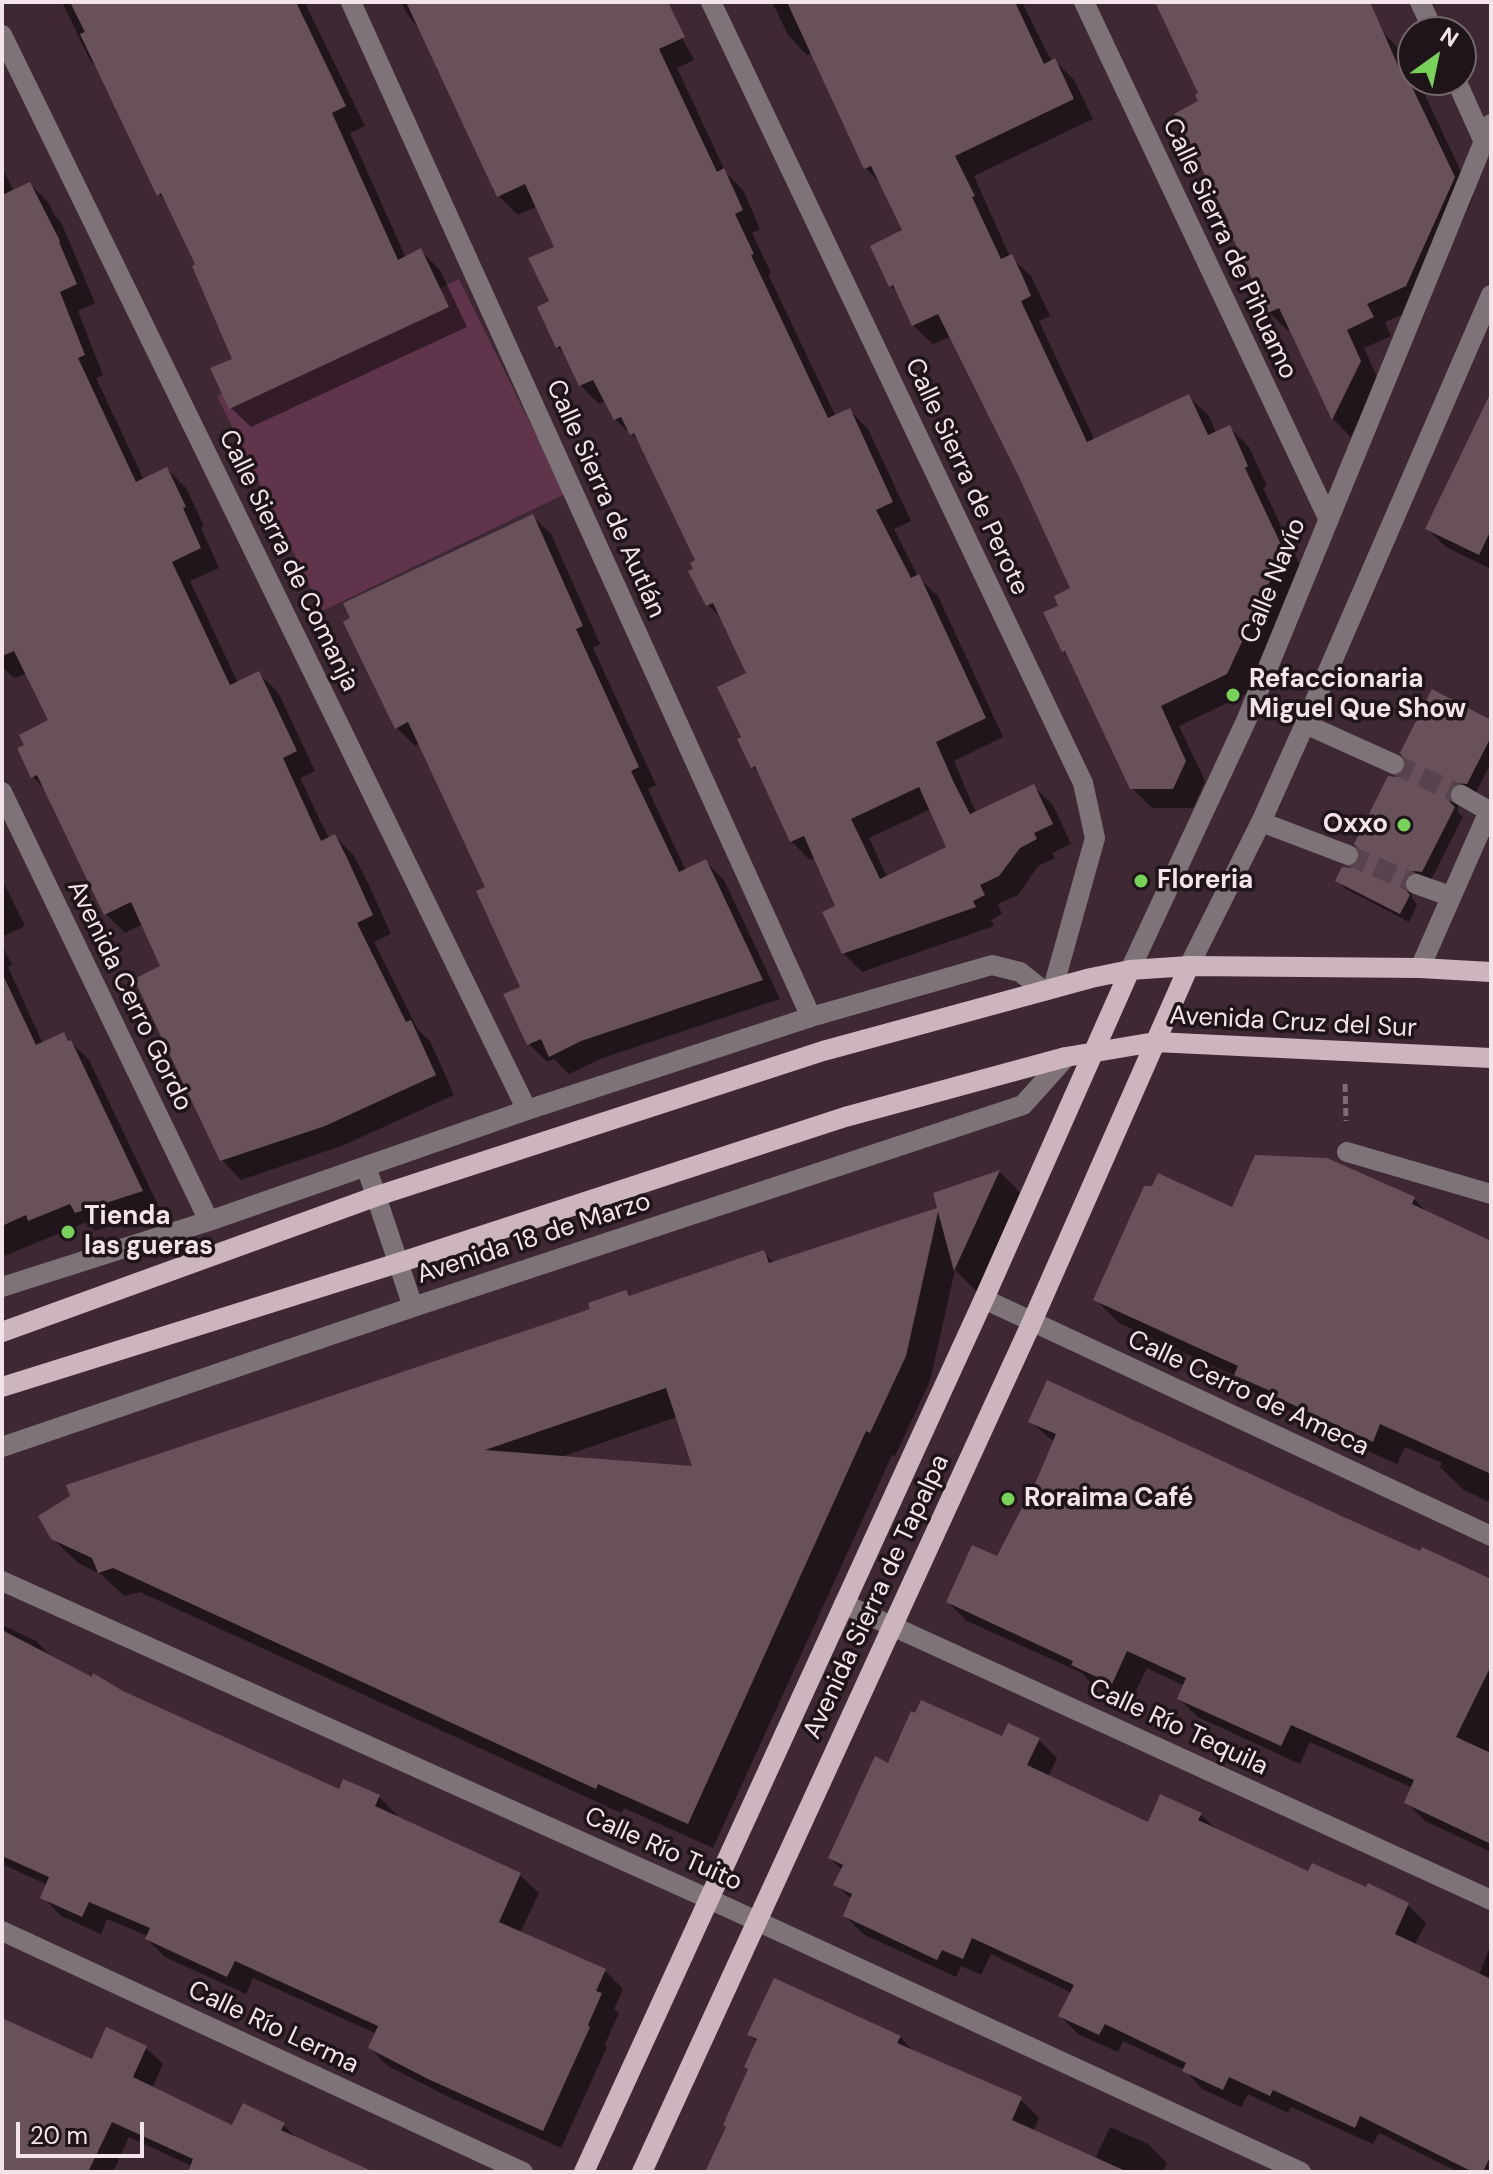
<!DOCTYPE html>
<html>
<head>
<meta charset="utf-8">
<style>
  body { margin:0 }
  #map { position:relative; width:1493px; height:2174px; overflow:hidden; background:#3d2833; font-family:"DM Sans",sans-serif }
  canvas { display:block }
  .frame { position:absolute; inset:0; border:4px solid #f3e4eb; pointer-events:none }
  .north { position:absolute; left:1397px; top:16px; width:80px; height:80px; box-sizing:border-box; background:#1e1419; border:2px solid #73676d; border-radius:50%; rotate:33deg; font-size:22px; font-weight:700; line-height:32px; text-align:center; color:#f3e4eb }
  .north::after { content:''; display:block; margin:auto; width:28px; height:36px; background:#78d158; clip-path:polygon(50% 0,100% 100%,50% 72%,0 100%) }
  .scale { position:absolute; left:16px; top:2122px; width:128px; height:36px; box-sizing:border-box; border:4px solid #f3e4eb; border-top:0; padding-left:10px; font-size:24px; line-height:28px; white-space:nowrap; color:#f3e4eb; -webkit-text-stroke:6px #1e1419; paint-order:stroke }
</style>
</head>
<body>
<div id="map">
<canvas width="1493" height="2174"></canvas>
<div class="frame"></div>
<div class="north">N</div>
<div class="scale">20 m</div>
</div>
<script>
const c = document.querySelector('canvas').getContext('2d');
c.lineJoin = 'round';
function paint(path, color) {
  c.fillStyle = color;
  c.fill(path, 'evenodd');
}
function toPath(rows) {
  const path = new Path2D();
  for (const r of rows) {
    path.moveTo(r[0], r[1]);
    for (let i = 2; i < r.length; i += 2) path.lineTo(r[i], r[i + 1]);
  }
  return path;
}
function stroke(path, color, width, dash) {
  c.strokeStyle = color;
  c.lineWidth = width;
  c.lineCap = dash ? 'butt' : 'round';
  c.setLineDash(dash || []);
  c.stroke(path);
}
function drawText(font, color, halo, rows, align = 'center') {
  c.font = font + ' "DM Sans",sans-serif';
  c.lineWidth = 7;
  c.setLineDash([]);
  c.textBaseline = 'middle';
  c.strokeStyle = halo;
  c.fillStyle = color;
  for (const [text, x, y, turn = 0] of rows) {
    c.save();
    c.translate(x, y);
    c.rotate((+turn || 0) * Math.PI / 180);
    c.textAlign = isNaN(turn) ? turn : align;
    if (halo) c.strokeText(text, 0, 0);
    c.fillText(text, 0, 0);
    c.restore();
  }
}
const green = toPath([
  [459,279,565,494,322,611,217,396]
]);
const shadow = toPath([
  [62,2,312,2,306,5,365,126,350,133,406,258,421,251,440,270,467,327,251,427,231,408,234,360,198,265,169,205,159,194,99,70,90,60],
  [401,2,662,2,694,60,677,68,726,173,743,190,760,229,752,233,771,273,768,274,836,417,849,410,868,429,911,521,894,529,918,577,938,596,1003,737,954,761,972,804,977,813,1034,787,1053,805,1071,844,1052,853,1055,858,1038,866,1018,895,998,904,1002,914,991,920,994,926,862,972,843,953,838,907,816,858,810,860,791,841,761,775,753,767,744,738,749,674,724,620,708,605,695,570,698,561,641,443,615,419,606,401,599,404,580,385,568,357,557,346,551,302,556,247,537,206,518,215,499,196,422,31,409,17],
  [931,809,948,848,887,877,869,838],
  [772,2,1022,2,1052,62,1055,61,1074,80,1093,119,974,176,1010,257,1031,276,1050,316,1039,321,1095,441,1189,397,1209,416,1216,433,1229,427,1249,447,1267,486,1263,488,1303,572,1246,694,1179,726,1205,781,1193,808,1152,808,1132,788,1071,659,1063,651,1061,607,1073,589,951,336,933,344,913,325,900,295,891,286,872,247,904,231,882,185,866,168,812,53,807,55,788,35],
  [1157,2,1369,2,1384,33,1400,50,1413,80,1422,89,1473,197,1425,304,1385,322,1391,336,1364,348,1379,381,1351,437,1333,419,1291,329,1288,331,1269,312,1231,223,1201,94],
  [2,167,14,192,30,184,49,203,54,215,61,222,95,303,78,311,103,375,96,378,144,480,167,469,186,488,204,526,201,528,219,568,190,581,238,683,258,673,278,692,315,771,300,778,329,839,335,836,354,856,367,881,391,934,374,942,418,1030,430,1041,454,1095,344,1145,241,1180,222,1160,163,967,143,924,125,933,105,913,47,792,33,777,50,721,27,673,14,678,4,669,2,670],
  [1491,449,1491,569,1446,547,1427,529],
  [532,516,551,534,600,644,593,648,656,785,648,789,686,871,706,862,724,880,780,999,600,1059,569,1074,554,1059,547,1062,529,1044,523,988,488,888,420,743,415,746,396,727],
  [1491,722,1491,763,1476,792,1464,792,1458,799,1458,812,1463,817,1431,880,1412,888,1412,898,1417,905,1409,922,1346,889,1337,880,1362,861,1397,779],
  [2,879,25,926,2,937],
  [2,945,12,965,8,967,43,1044,64,1035,89,1060,160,1209,95,1231,87,1222,2,1257],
  [1000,1172,1024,1197,979,1294,955,1270,930,1381,895,1456,892,1455,713,1848,624,1808,621,1813,140,1592,124,1596,102,1575,78,1563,52,1538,593,1310,626,1292,631,1297,763,1252,775,1264,939,1210,935,1194],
  [677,1417,695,1469,558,1458],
  [1414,1199,1428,1213,1491,1243,1491,1503,1464,1490,1440,1467,1442,1463,1405,1447,1397,1464,1300,1420,1293,1412,1260,1398,1242,1379,1119,1323,1095,1299,1233,1210],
  [1030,1421,1347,1521,1491,1582,1491,1852,1425,1821,1406,1802,1413,1788,1310,1742,1300,1764,1198,1717,1179,1699,1185,1686,1147,1668,1131,1701,1092,1684,1082,1673,967,1621,948,1602,998,1558,1039,1478,1054,1442],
  [2,1625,36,1641,54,1659,122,1693,340,1792,379,1797,397,1815,396,1818,520,1875,539,1893,520,1933,605,1971,623,1989,614,2009,619,2013,605,2044,607,2047,561,2148,449,2097,388,2066,370,2048,377,2034,253,1978,246,1994,165,1957,147,1939,148,1936,107,1919,101,1934,61,1916,43,1897,48,1885,2,1864],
  [1003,1739,1039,1740,1057,1758,1048,1777,1149,1824,1200,1814,1217,1830,1309,1874,1408,1905,1426,1923,1415,1945,1479,1975,1491,1944,1491,2172,1458,2172,1379,2133,1373,2144,1291,2107,1288,2113,1248,2094,1241,2107,1202,2089,1185,2070,1123,2041,1118,2052,1078,2034,1060,2016,1072,1993,991,1954,981,1975,961,1966,956,1977,863,1934,845,1916,852,1900,836,1884,842,1870,830,1858,889,1765],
  [2,2020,93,2062,146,2048,163,2064,152,2088,233,2127,283,2125,298,2140,354,2172,190,2172,192,2166,129,2137,113,2172,2,2172],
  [749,2035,900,2037,916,2053,1020,2099,1039,2118,1033,2132,1095,2159,1110,2127,1148,2144,1167,2163,1163,2172,707,2172,728,2127,758,2043]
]);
const building = toPath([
  [70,2,296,2,346,106,332,113,398,260,421,248,449,307,229,409,210,368,232,359,192,266,195,264,161,193,157,196,80,34,85,32],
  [406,2,668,2,685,37,659,49,717,172,724,168,743,210,735,214,754,254,751,255,828,418,850,408,893,502,876,510,911,578,919,574,986,718,936,742,954,783,970,814,1034,784,1053,824,1034,833,1037,839,1020,848,999,876,980,885,985,895,973,901,976,907,842,954,822,912,835,906,804,836,790,842,755,766,751,768,737,739,741,737,717,687,746,673,713,603,706,606,688,571,693,569,690,563,695,560,634,433,630,435,621,417,614,420,593,380,579,386,560,346,556,348,537,307,549,301,528,258,554,247,525,184,497,197],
  [919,787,946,847,880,879,851,819],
  [787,2,1015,2,1044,64,1055,58,1074,99,955,156,975,196,972,197,1001,259,1012,254,1022,275,1031,296,1021,301,1087,442,1189,394,1208,435,1230,425,1248,466,1245,468,1284,551,1227,674,1161,706,1186,761,1173,789,1130,789,1065,651,1062,652,1043,612,1058,606,1054,596,1070,588,1018,475,938,314,912,326,893,285,889,287,870,246,902,230,871,166,864,169],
  [1155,2,1370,2,1400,70,1403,68,1455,177,1406,286,1367,304,1374,317,1347,330,1361,361,1332,420,1279,308,1268,313,1226,224,1229,222,1174,114,1198,101,1195,95,1198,93],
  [30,182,60,241,59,242,77,284,60,292,85,355,78,358,136,482,167,467,186,507,183,508,201,548,172,562,230,685,259,671,297,751,283,758,321,841,335,834,348,860,373,915,357,923,406,1022,411,1020,436,1075,325,1126,220,1161,134,979,160,966,131,902,104,915,37,775,31,778,17,748,24,745,19,735,48,720,14,651,2,656,2,195],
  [1491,392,1491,530,1479,555,1425,529],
  [533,514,583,626,576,629,639,767,631,771,679,872,706,859,763,980,581,1041,549,1057,541,1039,527,1045,503,994,520,987,476,891,485,887,408,722,395,729,343,622,350,618,343,603],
  [1432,689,1491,720,1491,737,1467,784,1455,783,1449,789,1449,801,1455,807,1422,872,1413,871,1404,879,1403,887,1410,895,1400,914,1335,881,1342,867,1351,868,1360,860,1361,852,1354,844,1388,776,1396,777,1405,770,1407,762,1400,753],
  [2,973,36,1045,64,1032,68,1041,71,1040,143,1191,75,1213,70,1204,28,1221,26,1215,2,1226],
  [1255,1155,1327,1158,1415,1197,1412,1204,1491,1241,1491,1474,1380,1424,1373,1442,1274,1396,1275,1393,1234,1375,1238,1366,1093,1300,1144,1186,1152,1186,1158,1173,1232,1207],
  [1000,1170,954,1271,938,1212,906,1356,870,1433,866,1431,688,1824,598,1784,596,1789,113,1568,98,1573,92,1558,51,1539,38,1516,70,1496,66,1485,590,1309,588,1303,626,1290,629,1296,764,1250,769,1263,937,1208,933,1193],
  [666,1388,692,1466,485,1450],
  [1047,1380,1348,1519,1420,1551,1422,1547,1491,1579,1491,1666,1456,1737,1491,1753,1491,1844,1404,1803,1414,1780,1291,1725,1281,1746,1177,1699,1186,1678,1127,1651,1112,1684,1071,1665,1073,1661,946,1602,972,1545,997,1556,1038,1477,1056,1434,1028,1422],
  [2,1630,92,1677,93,1673,123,1691,339,1789,343,1779,380,1795,375,1806,521,1873,499,1922,606,1969,596,1991,602,1993,588,2025,590,2027,543,2131,428,2079,368,2048,378,2026,235,1961,227,1977,145,1939,150,1928,89,1902,82,1917,40,1898,49,1877,2,1856],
  [921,1700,1002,1736,1008,1723,1040,1738,1027,1765,1148,1822,1160,1794,1202,1813,1198,1820,1308,1871,1312,1863,1366,1887,1368,1883,1409,1903,1395,1934,1491,1979,1491,2155,1483,2172,1473,2172,1360,2116,1355,2128,1273,2090,1270,2096,1229,2077,1223,2090,1182,2071,1186,2063,1105,2024,1099,2035,1058,2016,1074,1985,972,1938,963,1959,942,1950,937,1960,843,1916,852,1894,833,1885,843,1865,828,1858,875,1756,888,1763,911,1711,915,1713],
  [774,1978,901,2036,897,2043,1022,2097,1012,2120,1128,2172,705,2172,726,2127,723,2125,748,2069,744,2067,757,2039,747,2035],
  [2,2018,92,2059,106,2027,147,2046,133,2077,232,2125,243,2103,285,2123,281,2130,374,2172,188,2172,193,2159,112,2122,88,2172,2,2172]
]);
const minorTunnel = toPath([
  [1394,764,1461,795],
  [1348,855,1416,884]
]);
const path = toPath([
  [1345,1084,1346,1121]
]);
const minor = toPath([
  [351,2,811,1017],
  [711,2,1083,783,1095,838,1053,988],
  [1084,2,1328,518],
  [1420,2,1434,32],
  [2,35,527,1110],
  [1456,80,1483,140],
  [1305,724,1394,764],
  [2,792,209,1221],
  [1261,822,1348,855],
  [1416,884,1450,896],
  [1189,966,1261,822,1305,724,1491,295],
  [1420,968,1489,811,1461,795],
  [1130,970,1246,721,1491,124],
  [1347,1152,1491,1194],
  [366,1166,413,1307],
  [2,1287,209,1221,527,1110,811,1017,992,965,1020,972,1044,991],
  [984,1299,1491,1536],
  [2,1447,413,1307,1023,1105,1066,1057],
  [2,1581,709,1899,1301,2172],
  [844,1604,1491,1900],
  [2,1931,523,2172]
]);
const major = toPath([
  [2,1332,377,1196,823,1051,1091,978,1130,970,1189,966,1420,968,1491,972],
  [2,1387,398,1263,845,1117,1066,1057,1155,1042,1491,1058],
  [584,2172,984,1299,1130,970],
  [642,2172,1032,1322,1189,966]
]);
const markers = [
  [1233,695,8,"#78d158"],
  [1404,825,8,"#78d158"],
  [1141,881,8,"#78d158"],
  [68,1232,8,"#78d158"],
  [1008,1499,8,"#78d158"]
];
const streetNames = [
  ["Calle Sierra de Pihuamo",1229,249,65],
  ["Calle Sierra de Perote",966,477,65],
  ["Calle Sierra de Autlán",605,499,66],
  ["Calle Sierra de Comanja",288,561,64],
  ["Calle Navío",1274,581,-68],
  ["Avenida Cerro Gordo",129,996,64],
  ["Avenida Cruz del Sur",1293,1023,3],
  ["Avenida 18 de Marzo",534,1239,-18],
  ["Calle Cerro de Ameca",1248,1394,25],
  ["Avenida Sierra de Tapalpa",877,1597,-65],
  ["Calle Río Tequila",1178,1728,25],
  ["Calle Río Tuito",663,1850,24],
  ["Calle Río Lerma",273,2028,25]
];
const poiNames = [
  ["Refaccionaria",1249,680],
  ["Miguel Que Show",1249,710],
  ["Oxxo",1388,825,"right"],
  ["Floreria",1157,881],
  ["Tienda",84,1217],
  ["las gueras",84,1247],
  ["Roraima Café",1024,1499]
];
paint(green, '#60354c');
paint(shadow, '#0007');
paint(building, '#69515c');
stroke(minorTunnel, '#58444f', 20, [20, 10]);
stroke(path, '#7d6b74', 5, [8, 4]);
stroke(minor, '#7e7378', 20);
stroke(major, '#cdb5c0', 20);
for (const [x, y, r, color] of markers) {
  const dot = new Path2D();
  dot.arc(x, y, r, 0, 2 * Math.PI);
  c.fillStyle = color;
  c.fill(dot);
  stroke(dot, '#1e1419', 3);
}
drawText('26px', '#f3e4eb', '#1e1419', streetNames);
drawText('bold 26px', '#f3e4eb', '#1e1419', poiNames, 'left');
</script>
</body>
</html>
